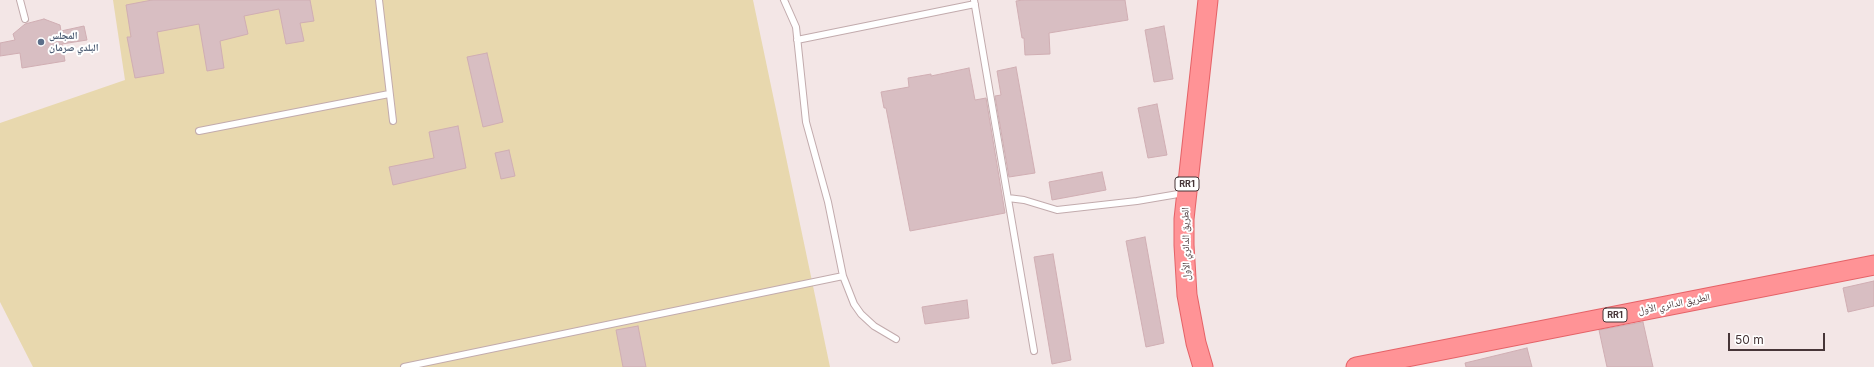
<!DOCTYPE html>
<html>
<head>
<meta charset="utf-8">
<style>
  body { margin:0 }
  #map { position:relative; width:1874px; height:367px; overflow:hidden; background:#f3e6e6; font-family:Inter,sans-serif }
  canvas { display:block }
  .scale { position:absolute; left:1728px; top:333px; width:97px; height:18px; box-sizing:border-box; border:2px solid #463537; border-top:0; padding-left:5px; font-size:12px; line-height:14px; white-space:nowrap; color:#463537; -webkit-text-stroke:3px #fff; paint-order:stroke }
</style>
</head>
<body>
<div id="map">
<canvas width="1874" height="367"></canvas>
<div class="scale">50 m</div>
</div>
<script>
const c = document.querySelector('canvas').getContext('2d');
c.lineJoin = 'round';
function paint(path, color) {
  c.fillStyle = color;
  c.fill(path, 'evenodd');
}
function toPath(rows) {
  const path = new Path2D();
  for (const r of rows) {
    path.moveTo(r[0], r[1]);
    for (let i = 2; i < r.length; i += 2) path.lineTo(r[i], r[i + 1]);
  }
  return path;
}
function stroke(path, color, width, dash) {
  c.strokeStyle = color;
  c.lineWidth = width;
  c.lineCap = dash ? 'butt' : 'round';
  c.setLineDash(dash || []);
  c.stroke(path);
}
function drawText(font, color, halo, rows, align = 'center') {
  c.font = font + ' Inter,"Noto Naskh Arabic",sans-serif';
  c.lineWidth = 4;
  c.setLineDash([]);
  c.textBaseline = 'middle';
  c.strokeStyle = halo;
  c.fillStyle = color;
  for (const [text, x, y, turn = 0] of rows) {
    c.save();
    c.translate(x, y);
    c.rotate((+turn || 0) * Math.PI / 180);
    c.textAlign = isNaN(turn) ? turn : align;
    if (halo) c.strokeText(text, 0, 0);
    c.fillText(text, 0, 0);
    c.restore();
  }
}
const green = toPath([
  [113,0,753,0,830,367,33,367,0,302,0,123,125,80]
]);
const building = toPath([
  [152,0,310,0,314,21,300,23,304,41,286,44,279,9,244,16,248,34,220,41,224,68,207,71,199,24,157,32,164,73,135,78,127,37,131,37,126,5,152,0],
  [1023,0,1125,0,1128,20,1049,33,1050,54,1025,55,1024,38,1022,38,1016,1,1023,0],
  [44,19,60,25,61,31,84,26,87,40,62,44,65,61,22,68,20,53,0,56,0,43,15,40,13,34,25,24,44,19],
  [1164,26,1173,79,1154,82,1145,30,1164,26],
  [487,53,503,122,483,127,467,57,487,53],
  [1016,67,1035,173,1009,177,995,96,1001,95,997,71,1016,67],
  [969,68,975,100,986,98,1005,213,910,231,886,108,884,108,881,92,909,87,908,78,931,74,931,76,969,68],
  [1157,104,1167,155,1148,158,1138,108,1157,104],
  [458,126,466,168,393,185,389,167,434,158,429,132,458,126],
  [509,150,515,176,501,179,495,153,509,150],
  [1102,172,1106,190,1052,200,1049,182,1102,172],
  [1145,237,1164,343,1146,347,1126,241,1145,237],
  [1053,254,1071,360,1052,364,1034,257,1053,254],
  [1874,281,1874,306,1848,312,1843,288,1874,281],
  [967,300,969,318,925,324,922,307,967,300],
  [1643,322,1653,367,1607,367,1599,330,1643,322],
  [638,326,646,367,623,367,616,330,638,326],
  [1527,348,1532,367,1466,367,1465,363,1527,348]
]);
const service = toPath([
  [20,0,25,19],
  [379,0,393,121],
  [784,0,796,27,806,122,828,202,843,276,854,304,861,314,874,326,896,339],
  [974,0,1034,351],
  [797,40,975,4],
  [199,131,389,94],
  [1008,198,1024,200,1057,210,1137,201,1184,193],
  [404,367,843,276]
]);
const primary = toPath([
  [1203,367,1196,343,1187,295,1184,245,1184,219,1208,0],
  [1356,367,1874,265]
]);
const markers = [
  [41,42,4,"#5c6f8a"]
];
const shields = [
  [1187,184,24],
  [1615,315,24]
];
const shieldNames = [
  ["RR1",1187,184],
  ["RR1",1615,315]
];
const serviceNames = [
  ["المجلس",49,36],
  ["البلدي صرمان",49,48]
];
const streetNames = [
  ["الطريق الدائري الأول",1186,244,-91],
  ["الطريق الدائري الأول",1674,304,-11]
];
paint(green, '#e8d8ae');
paint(building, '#d8bec2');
stroke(building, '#d0aeb3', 1);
stroke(service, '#c2abad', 8);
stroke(primary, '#e56267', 21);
stroke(service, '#fff', 6);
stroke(primary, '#ff9396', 19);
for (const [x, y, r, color] of markers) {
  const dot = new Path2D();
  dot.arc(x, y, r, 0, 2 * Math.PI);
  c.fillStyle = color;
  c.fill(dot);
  stroke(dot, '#fff', 1.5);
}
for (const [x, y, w] of shields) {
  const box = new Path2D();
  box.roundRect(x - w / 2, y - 7, w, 14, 3);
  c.fillStyle = '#fff';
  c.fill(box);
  stroke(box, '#463537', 1);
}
drawText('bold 9px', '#463537', null, shieldNames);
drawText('bold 10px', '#4e5e75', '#fff', serviceNames, 'left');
drawText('10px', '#463537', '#fff', streetNames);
</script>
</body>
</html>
